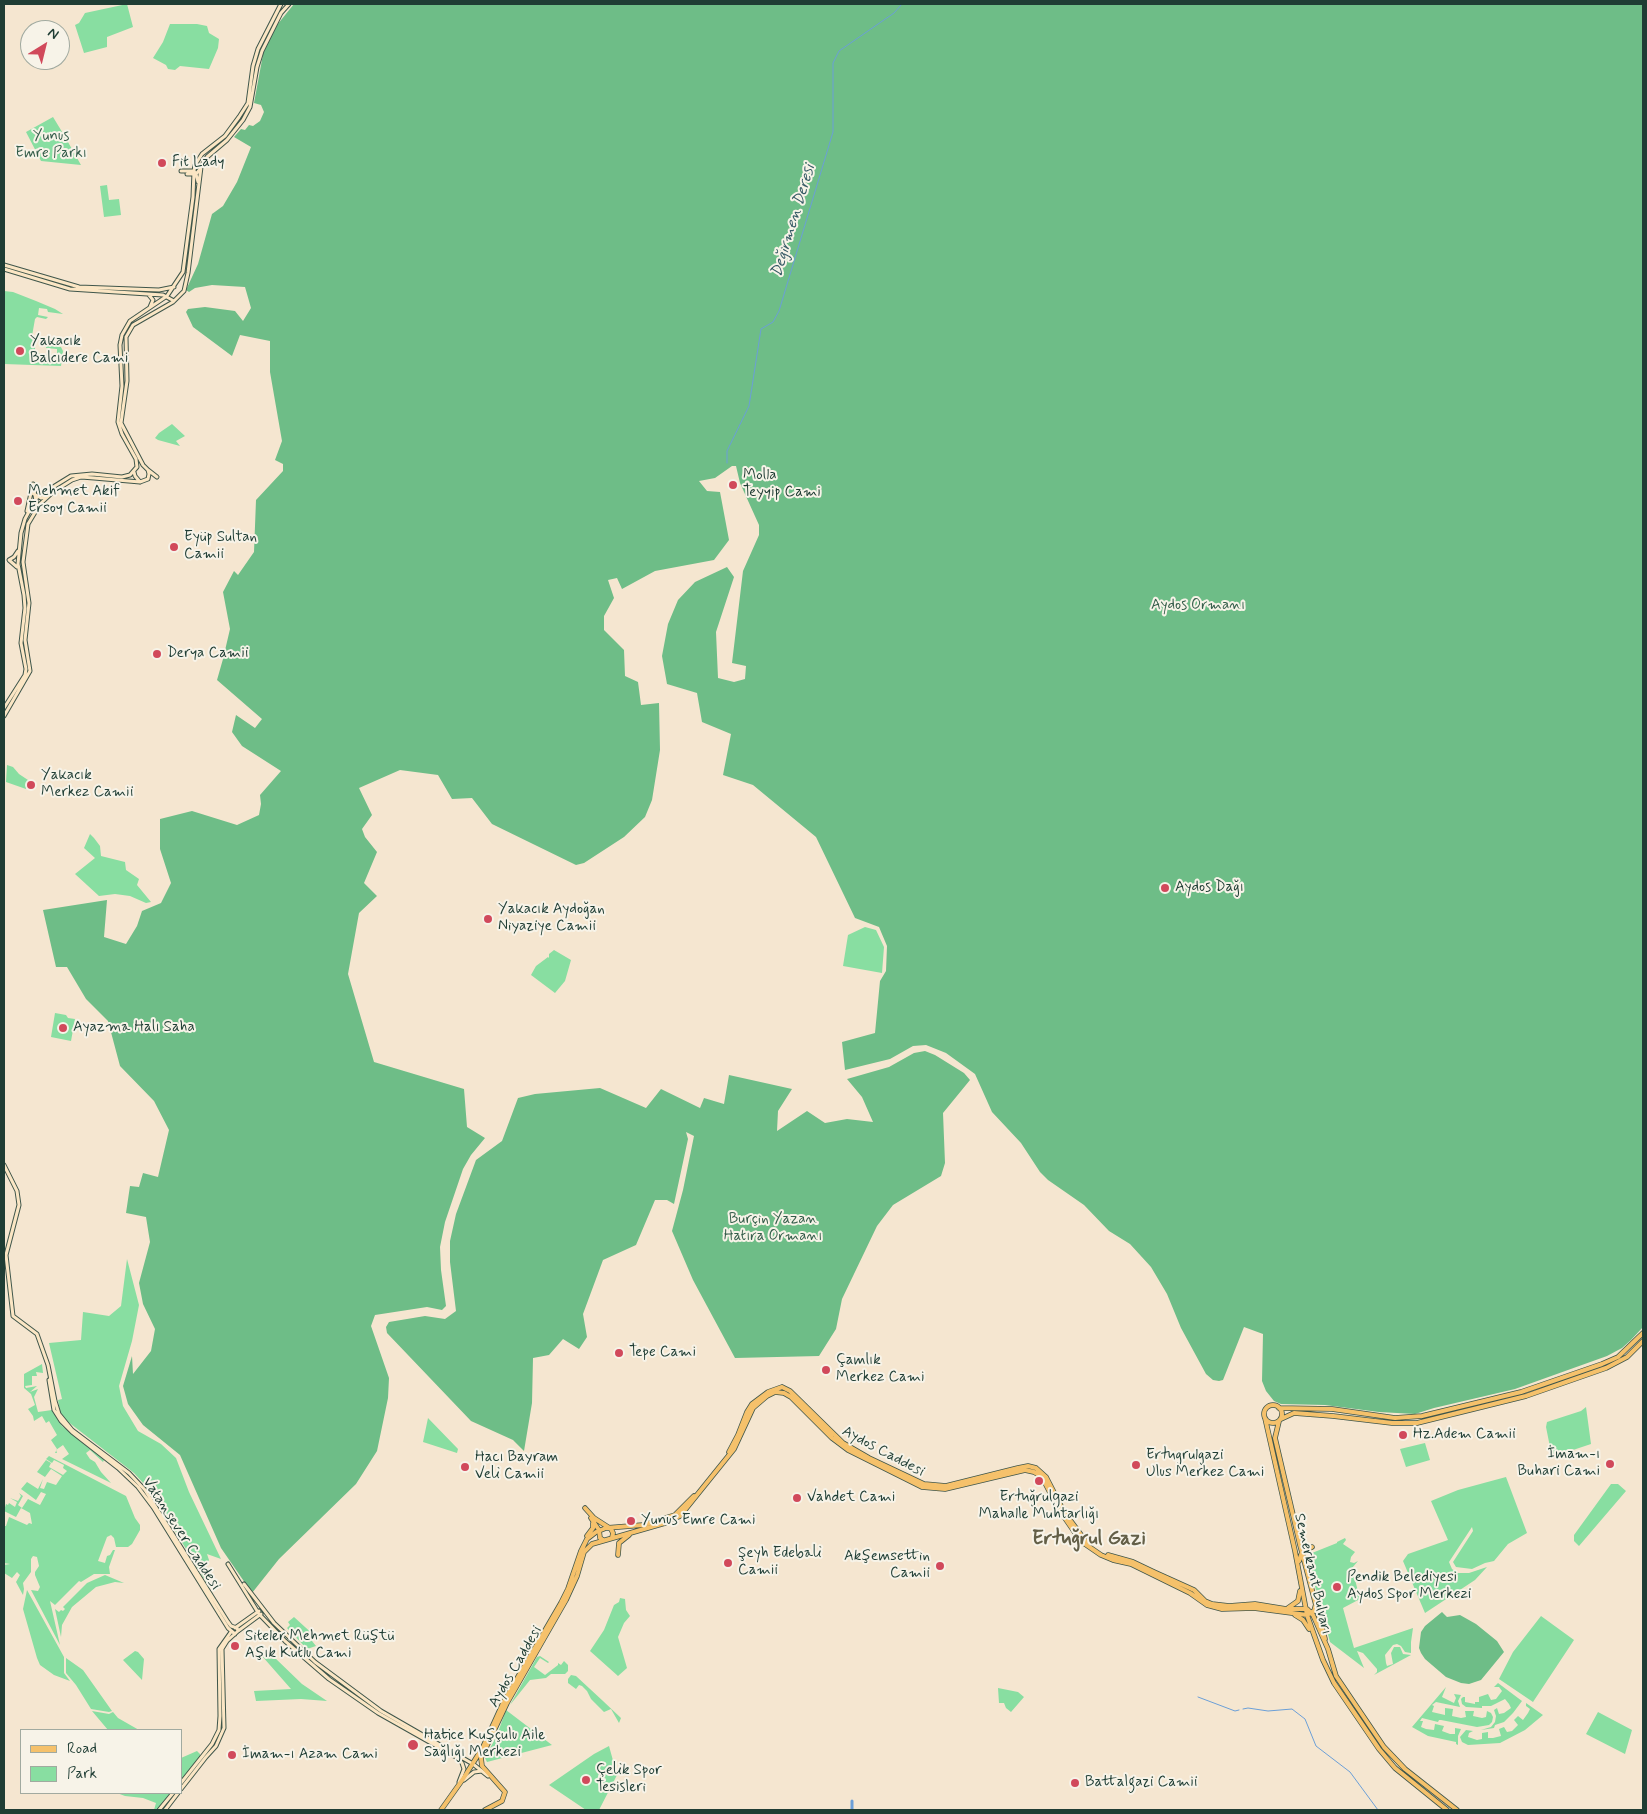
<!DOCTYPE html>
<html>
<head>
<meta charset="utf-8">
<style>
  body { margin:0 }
  #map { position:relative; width:1647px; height:1814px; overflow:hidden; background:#f5e6d0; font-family:Mynerve,sans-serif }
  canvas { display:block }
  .frame { position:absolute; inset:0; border:5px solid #1f3d34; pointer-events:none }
  .legend { position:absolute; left:20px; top:1729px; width:162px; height:65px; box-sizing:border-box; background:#f7f3e8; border:1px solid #a1aaa0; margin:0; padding:6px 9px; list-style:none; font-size:15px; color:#1f3d34 }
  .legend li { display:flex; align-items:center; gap:10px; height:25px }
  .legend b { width:25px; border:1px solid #a1aaa0 }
  .north { position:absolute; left:20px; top:20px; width:50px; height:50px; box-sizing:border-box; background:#f7f3e8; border:1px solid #a1aaa0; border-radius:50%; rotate:36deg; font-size:14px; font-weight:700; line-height:20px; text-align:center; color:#1f3d34 }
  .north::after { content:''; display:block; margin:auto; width:18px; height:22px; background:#d1495b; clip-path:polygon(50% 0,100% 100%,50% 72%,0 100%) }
</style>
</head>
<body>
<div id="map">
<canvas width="1647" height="1814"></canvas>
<div class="frame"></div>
<ul class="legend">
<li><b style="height:6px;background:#f5c16b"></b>Road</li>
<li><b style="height:14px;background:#88dea1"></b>Park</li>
</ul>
<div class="north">N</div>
</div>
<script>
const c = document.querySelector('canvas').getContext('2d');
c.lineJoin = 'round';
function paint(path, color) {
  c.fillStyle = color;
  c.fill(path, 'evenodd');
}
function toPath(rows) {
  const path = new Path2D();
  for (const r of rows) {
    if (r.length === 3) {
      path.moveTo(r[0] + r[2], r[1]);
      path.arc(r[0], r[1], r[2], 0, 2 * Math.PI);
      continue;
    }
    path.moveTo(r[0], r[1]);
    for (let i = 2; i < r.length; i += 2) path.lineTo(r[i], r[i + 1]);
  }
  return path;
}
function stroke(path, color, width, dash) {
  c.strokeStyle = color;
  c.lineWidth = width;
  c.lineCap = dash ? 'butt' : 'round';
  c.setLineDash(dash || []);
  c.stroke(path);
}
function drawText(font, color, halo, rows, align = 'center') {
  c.font = font + ' Mynerve,sans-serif';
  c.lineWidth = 4;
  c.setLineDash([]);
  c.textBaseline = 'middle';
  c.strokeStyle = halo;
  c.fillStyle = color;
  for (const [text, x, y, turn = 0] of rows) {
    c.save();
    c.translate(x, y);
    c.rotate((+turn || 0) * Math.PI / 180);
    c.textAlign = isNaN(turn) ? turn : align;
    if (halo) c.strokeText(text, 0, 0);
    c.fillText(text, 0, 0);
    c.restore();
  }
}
const green = toPath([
  [127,4,133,27,107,37,107,47,84,53,75,25,79,23,85,13],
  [170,24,197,24,207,26,209,33,219,39,218,48,209,69,180,66,175,70,168,69,166,65,153,58,163,42],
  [53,117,64,135,81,165,41,161,26,132],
  [107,185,109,200,119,199,121,215,104,217,100,186],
  [4,291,13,292,36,301,55,309,63,314,48,312,47,309,39,308,38,315,48,317,46,319,37,317,35,319,32,336,35,337,35,353,57,355,57,349,46,348,46,345,61,347,63,351,61,366,4,364],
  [172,424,185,436,176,441,180,446,158,440,155,438,159,433],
  [7,765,13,767,19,774,28,780,26,789,6,782],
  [90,834,94,838,100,846,101,856,125,862,126,870,139,879,137,885,151,902,146,903,130,896,115,894,99,896,75,874,95,858,84,848],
  [865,927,876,930,884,947,882,973,843,966,848,935],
  [554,950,571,960,565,981,555,993,531,975,536,966,548,957,549,958,549,954],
  [55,1013,66,1015,68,1018,75,1019,71,1041,51,1037],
  [127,1259,139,1305,132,1341,119,1386,123,1406,138,1431,161,1444,176,1458,189,1492,221,1559,207,1554,209,1560,206,1565,208,1575,205,1577,210,1583,209,1587,157,1501,145,1485,134,1473,67,1421,60,1412,58,1400,62,1399,49,1343,81,1340,83,1312,109,1316,121,1306],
  [42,1364,43,1373,36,1372,37,1376,32,1376,32,1385,25,1386,26,1388,37,1386,30,1392,38,1389,34,1397,38,1412,52,1410,62,1426,104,1460,103,1462,90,1450,86,1453,90,1459,95,1462,101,1472,111,1483,62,1459,69,1454,63,1445,56,1450,57,1453,55,1453,57,1449,51,1440,57,1435,49,1421,46,1423,42,1416,34,1421,33,1416,28,1409,35,1405,31,1394,24,1388,24,1374],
  [1586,1407,1591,1444,1552,1457,1546,1427,1547,1422,1581,1411],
  [428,1418,458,1449,457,1453,423,1442],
  [1425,1443,1430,1460,1406,1467,1400,1449],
  [49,1456,126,1496,135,1518,140,1525,140,1530,132,1544,128,1547,116,1547,114,1538,111,1535,107,1537,98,1561,105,1563,107,1556,110,1555,113,1550,115,1550,109,1567,110,1574,94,1574,81,1582,79,1581,55,1605,50,1601,60,1645,31,1590,38,1591,40,1587,35,1575,35,1572,39,1566,37,1557,33,1556,31,1559,31,1572,23,1583,24,1589,23,1595,16,1582,20,1575,17,1572,12,1578,4,1573,4,1565,10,1564,4,1563,4,1526,6,1526,9,1517,27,1525,29,1523,32,1524,30,1513,21,1508,16,1517,4,1511,6,1504,8,1505,9,1503,15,1507,17,1502,10,1498,18,1501,21,1496,19,1493,23,1496,18,1505,22,1508,28,1499,40,1505,46,1494,41,1492,36,1500,21,1489,27,1482,38,1489,43,1479,40,1488,44,1489,47,1482,56,1485,62,1476,51,1469,45,1477,37,1472,46,1460,51,1463,49,1467,63,1475,67,1471,63,1468,64,1465,54,1460,52,1463,46,1459],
  [1506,1477,1527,1533,1508,1544,1494,1561,1485,1563,1472,1569,1456,1567,1453,1562,1473,1531,1472,1527,1449,1562,1452,1569,1458,1573,1469,1573,1487,1567,1475,1580,1425,1613,1403,1561,1408,1554,1448,1540,1431,1501,1458,1490],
  [1611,1484,1618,1484,1626,1491,1579,1546,1574,1541,1574,1535],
  [1345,1538,1346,1540,1343,1544,1355,1552,1351,1557,1350,1562,1354,1563,1358,1561,1352,1568,1360,1599,1343,1608,1354,1648,1413,1628,1411,1642,1411,1653,1405,1652,1401,1646,1397,1644,1393,1645,1385,1655,1386,1663,1387,1666,1393,1664,1391,1653,1394,1647,1400,1647,1403,1654,1411,1655,1374,1675,1377,1672,1377,1669,1363,1653,1357,1651,1364,1668,1330,1642,1308,1560,1312,1553,1337,1543,1337,1542],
  [105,1575,124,1583,115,1582,96,1587,72,1607,62,1625,61,1637,55,1609,59,1612,61,1610,63,1611,65,1609,63,1607,87,1583],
  [27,1590,64,1657,64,1673,70,1681,54,1675,40,1665,37,1658,23,1609],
  [620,1598,625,1599,626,1610,630,1616,624,1623,618,1637,627,1668,618,1676,590,1651,604,1630,614,1605,619,1602],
  [1541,1616,1574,1640,1533,1702,1499,1679,1513,1652],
  [294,1617,316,1637,312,1641,316,1646,307,1649,287,1628,290,1625,288,1622],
  [135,1651,138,1652,144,1659,142,1680,123,1660],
  [268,1653,274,1657,302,1684,327,1701,301,1699,256,1701,254,1691,291,1689,262,1656],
  [540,1656,549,1662,548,1663,540,1658,534,1667,545,1675,558,1665,558,1663,561,1665,564,1661,568,1665,568,1671,565,1674,551,1674,546,1678,530,1680,510,1705,537,1657],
  [66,1658,83,1670,112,1711,109,1712,91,1709,76,1685,66,1673],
  [571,1675,576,1676,603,1701,621,1718,619,1723,611,1709,604,1712,591,1699,587,1691,582,1686,579,1685,576,1689,568,1683,568,1679],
  [1498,1683,1522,1701,1513,1713,1504,1722,1495,1725,1494,1728,1481,1730,1491,1727,1495,1722,1496,1716,1494,1710,1497,1708,1499,1714,1504,1713,1511,1708,1509,1704,1505,1699,1491,1706,1482,1706,1482,1708,1466,1707,1462,1704,1461,1699,1463,1697,1465,1697,1465,1702,1475,1704,1475,1702,1479,1702,1479,1697,1488,1694,1491,1700,1496,1699,1502,1691,1499,1687,1494,1687],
  [1446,1687,1442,1697,1454,1703,1456,1698,1454,1694,1461,1695,1458,1701,1460,1707,1436,1702,1432,1705,1434,1706,1432,1712,1445,1715,1445,1708,1453,1709,1452,1716,1461,1718,1466,1717,1465,1711,1474,1711,1473,1716,1482,1718,1486,1717,1487,1711,1491,1713,1493,1717,1492,1722,1489,1725,1477,1727,1441,1720,1439,1720,1438,1722,1422,1718,1420,1721,1423,1721,1421,1727,1426,1729,1434,1730,1435,1724,1444,1726,1442,1731,1450,1734,1455,1734,1455,1728,1461,1729,1458,1736,1458,1745,1456,1744,1456,1742,1428,1736,1412,1727],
  [998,1688,1018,1692,1024,1697,1011,1712,1006,1708,1004,1703,999,1703],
  [1526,1703,1543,1715,1525,1730,1500,1743,1468,1745,1462,1742,1460,1737,1466,1730,1473,1731,1469,1733,1468,1737,1477,1740,1482,1739,1482,1733,1488,1732,1488,1738,1493,1738,1501,1736,1499,1729,1504,1727,1507,1732,1512,1731,1518,1725,1514,1720,1518,1716,1523,1720,1528,1713,1530,1709,1526,1706],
  [506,1710,552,1745,487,1762,485,1758,497,1735],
  [92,1711,109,1714,113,1712,118,1718,139,1730,108,1730],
  [1598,1712,1632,1730,1625,1754,1586,1734],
  [609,1746,617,1775,599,1810,586,1810,549,1785,594,1754],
  [197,1751,200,1754,200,1757,181,1781,181,1758],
  [117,1793,172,1793,158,1810,154,1810,156,1803,143,1798,125,1796]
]);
const forest = toPath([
  [294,4,1643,4,1643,1327,1631,1340,1622,1348,1607,1356,1515,1389,1434,1408,1415,1414,1379,1412,1325,1405,1281,1404,1274,1401,1266,1391,1262,1381,1263,1334,1244,1327,1223,1380,1219,1381,1213,1380,1206,1374,1181,1328,1167,1294,1151,1267,1130,1244,1109,1231,1084,1205,1048,1180,1040,1172,1021,1143,992,1112,975,1074,946,1053,926,1045,913,1046,890,1059,845,1070,842,1042,875,1033,880,981,886,971,887,946,879,927,855,918,816,837,753,785,723,775,731,734,702,722,697,693,667,684,662,656,668,624,678,600,695,582,727,567,734,577,716,632,718,678,734,682,745,679,746,666,732,663,743,571,759,535,759,525,740,483,736,466,732,466,715,478,699,481,707,491,720,492,729,540,714,560,655,571,622,589,617,578,608,580,614,598,604,616,604,630,624,650,625,676,638,682,641,705,659,703,660,750,652,800,645,817,624,837,584,863,576,865,492,824,472,798,452,799,438,775,400,770,359,788,372,815,362,829,365,837,377,852,364,883,377,896,359,913,348,974,374,1062,464,1089,467,1127,485,1138,471,1155,463,1169,445,1222,440,1247,441,1270,446,1306,442,1310,427,1307,375,1315,371,1326,389,1378,388,1398,377,1451,356,1484,279,1559,252,1593,221,1548,180,1455,143,1425,128,1404,123,1386,132,1356,133,1374,151,1351,155,1329,143,1304,139,1283,150,1242,146,1217,126,1213,130,1186,139,1187,143,1173,158,1177,169,1130,154,1101,120,1066,108,1021,86,999,67,967,56,967,43,910,107,900,104,937,126,944,137,926,142,911,161,903,171,883,160,849,160,819,192,811,237,825,259,815,261,804,260,795,281,771,242,746,232,732,236,715,255,728,262,719,217,680,223,659,230,629,223,592,234,571,238,575,254,552,256,500,283,471,283,464,275,460,282,441,270,372,270,341,240,335,232,356,193,327,186,312,188,309,205,307,235,311,243,321,251,308,245,287,212,285,195,288,189,292,186,290,198,264,212,214,223,206,237,182,251,147,234,137,241,129,245,130,249,125,253,126,260,121,264,112,261,105,254,103,264,49,277,25],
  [925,1051,935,1055,964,1073,970,1080,943,1113,945,1163,941,1176,893,1205,877,1226,842,1299,836,1329,819,1356,735,1358,693,1280,672,1231,683,1190,694,1136,686,1132,688,1139,674,1204,667,1200,655,1200,636,1245,603,1260,583,1314,587,1337,579,1349,563,1339,549,1355,533,1358,532,1403,524,1451,513,1440,471,1421,387,1333,386,1327,389,1322,425,1316,445,1319,456,1311,450,1262,450,1241,456,1214,476,1160,502,1141,518,1098,535,1094,600,1088,646,1108,661,1089,700,1108,704,1098,724,1104,729,1075,792,1089,778,1111,777,1131,807,1111,825,1123,847,1119,873,1122,862,1097,847,1079,889,1067,914,1053],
  [1442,1612,1447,1617,1460,1615,1476,1624,1497,1641,1504,1652,1481,1680,1469,1684,1461,1683,1446,1677,1425,1659,1421,1653,1419,1648,1421,1632,1425,1626]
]);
const stream = toPath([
  [727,463,727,451,749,406,761,329,773,322,779,311,833,132,833,63,839,51,894,13,902,4],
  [1198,1697,1235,1711,1239,1710],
  [1243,1709,1248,1708,1268,1711,1292,1709,1305,1719,1316,1746,1350,1772,1378,1810]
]);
const canal = toPath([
  [852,1801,852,1810]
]);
const secondary = toPath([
  [181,171,194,171,196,174,198,182],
  [187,174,196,174,201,168],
  [4,265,79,287,159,290,174,287],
  [4,269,70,289,163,295,174,301],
  [149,295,153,300,150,307],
  [148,470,157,477],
  [134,472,135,476,140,482],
  [33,485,37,506],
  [32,493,41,498,47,496],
  [27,511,33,484],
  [17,567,9,560,14,557,18,551],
  [4,708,25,675,26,669,21,643,25,608,24,595,18,564,21,533,25,519,37,497,71,476,92,474,122,477,130,475,137,467,136,459,122,434,118,422,122,386,120,345,122,335,130,321,167,296,183,272,193,197,194,171,195,165,202,154,225,136,239,117,248,103,253,66,258,49,281,4],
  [4,716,30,671,25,640,29,603,23,562,28,524,40,504,53,492,72,480,81,477,94,478,140,482,148,479,149,474,148,470,143,465,121,423,127,381,126,337,133,325,173,302,184,291,188,273,201,167,207,157,227,140,243,120,250,107,257,67,262,51,281,13,289,4],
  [4,1165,17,1191,19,1205,6,1255,13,1316,37,1334,48,1365,55,1401,59,1414,72,1430,129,1473,145,1490,228,1622,231,1626,237,1628,238,1631],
  [49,1380,54,1410,61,1421,72,1432,118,1468,138,1487,153,1507,228,1628,235,1634],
  [228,1564,259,1614,285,1641,329,1679,378,1713,456,1757,462,1763,464,1769,459,1782],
  [244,1584,274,1623,315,1662,381,1711,473,1764,488,1776],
  [235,1628,259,1611],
  [464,1780,474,1772,482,1771],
  [181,1783,212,1744,219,1730,220,1716,219,1649,231,1632],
  [181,1789,206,1757,216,1746,224,1728,222,1649,227,1641,238,1631,261,1614],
  [159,1810,173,1793],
  [165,1810,178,1793]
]);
const primary = toPath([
  [782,1387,790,1391,843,1443,869,1458,924,1484,946,1486,1018,1468,1028,1466,1036,1468,1046,1477,1064,1512,1087,1543],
  [1273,1414,9],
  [1279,1408,1332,1409,1395,1418,1422,1416,1521,1392,1602,1364,1618,1357,1643,1333],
  [1265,1418,1295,1551,1307,1615,1323,1660,1334,1683,1379,1749,1395,1768,1447,1810],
  [1281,1419,1294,1413,1333,1416,1392,1423,1417,1423,1526,1396,1606,1368,1627,1357,1643,1341],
  [1279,1421,1275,1438,1300,1545,1325,1639],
  [729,1452,738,1435,747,1412,752,1404,768,1392,782,1387],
  [585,1508,594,1518,611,1529,613,1533,612,1538],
  [591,1518,599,1530,600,1538,603,1540],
  [587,1536,593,1528,593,1523],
  [618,1555,619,1543,629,1535],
  [1108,1555,1133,1562,1154,1572,1194,1590,1205,1601,1212,1604,1229,1606,1255,1604,1286,1609,1307,1609,1313,1615,1328,1649],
  [1299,1561,1302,1552,1312,1547],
  [1288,1608,1298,1601,1300,1591],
  [1295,1615,1303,1620,1309,1629],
  [1328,1649,1336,1676,1384,1747,1405,1769,1457,1810],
  [441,1810,463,1779,483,1747,504,1701,561,1603,568,1589,581,1551,587,1539,596,1532,606,1528,643,1525,675,1515,694,1496],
  [485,1810,502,1801,505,1792,482,1766,481,1758,507,1703,566,1600,577,1576,584,1552,592,1544,665,1523,680,1516,734,1449,753,1408,767,1396,775,1392,784,1393,791,1397,832,1438,848,1450,922,1487,945,1489,1025,1470,1034,1472,1042,1477,1058,1508,1080,1540,1085,1544,1101,1555,1113,1560,1131,1564,1190,1593,1207,1605,1222,1609,1254,1608,1307,1615,1314,1611,1316,1604]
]);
const markers = [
  [162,163,5,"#d1495b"],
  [20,351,5,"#d1495b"],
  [733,485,5,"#d1495b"],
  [18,501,5,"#d1495b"],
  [174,547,5,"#d1495b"],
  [157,654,5,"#d1495b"],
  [31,785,5,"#d1495b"],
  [1165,888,5,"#d1495b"],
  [488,919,5,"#d1495b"],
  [63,1028,5,"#d1495b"],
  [619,1353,5,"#d1495b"],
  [826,1370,5,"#d1495b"],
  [1403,1435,5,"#d1495b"],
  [1610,1464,5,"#d1495b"],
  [1136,1465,5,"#d1495b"],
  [465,1467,5,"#d1495b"],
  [1039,1481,5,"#d1495b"],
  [797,1498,5,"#d1495b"],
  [631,1521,5,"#d1495b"],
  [728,1563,5,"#d1495b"],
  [940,1566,5,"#d1495b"],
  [1337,1587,5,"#d1495b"],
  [235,1646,5,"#d1495b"],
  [413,1745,6,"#d1495b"],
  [232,1755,5,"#d1495b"],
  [586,1780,5,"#d1495b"],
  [1075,1783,5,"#d1495b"]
];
const parkNames = [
  ["Yunus",51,137],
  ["Emre Parkı",51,154],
  ["Aydos Ormanı",1198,606],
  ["Burçin Yazan",773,1220],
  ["Hatıra Ormanı",773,1237]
];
const poiNames = [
  ["Fit Lady",172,163],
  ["Yakacık",30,342],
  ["Balcıdere Cami",30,359],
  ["Molla",743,476],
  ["Teyyip Cami",743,493],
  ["Mehmet Akif",28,492],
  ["Ersoy Camii",28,509],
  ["Eyüp Sultan",184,538],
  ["Camii",184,555],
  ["Derya Camii",167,654],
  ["Yakacık",41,776],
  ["Merkez Camii",41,793],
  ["Aydos Dağı",1175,888],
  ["Yakacık Aydoğan",498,910],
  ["Niyaziye Camii",498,927],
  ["Ayazma Halı Saha",73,1028],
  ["Tepe Cami",629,1353],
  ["Çamlık",836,1361],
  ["Merkez Cami",836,1378],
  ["Hz.Adem Camii",1413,1435],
  ["İmam-ı",1600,1455,"right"],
  ["Buhari Cami",1600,1472,"right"],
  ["Ertugrulgazi",1146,1456],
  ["Ulus Merkez Cami",1146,1473],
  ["Hacı Bayram",475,1458],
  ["Veli Camii",475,1475],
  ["Vahdet Cami",807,1498],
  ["Ertuğrulgazi",1039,1498,"center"],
  ["Mahalle Muhtarlığı",1039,1515,"center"],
  ["Yunus Emre Cami",641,1521],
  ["Şeyh Edebali",738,1554],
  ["Camii",738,1571],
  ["Akşemsettin",930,1557,"right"],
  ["Camii",930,1574,"right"],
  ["Pendik Belediyesi",1347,1578],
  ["Aydos Spor Merkezi",1347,1595],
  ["Siteler Mehmet Rüştü",245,1637],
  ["Aşık Kutlu Cami",245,1654],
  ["Hatice Kuşçulu Aile",424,1736],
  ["Sağlığı Merkezi",424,1753],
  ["İmam-ı Azam Cami",242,1755],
  ["Çelik Spor",596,1771],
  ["Tesisleri",596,1788],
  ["Battalgazi Camii",1085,1783]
];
const streetNames = [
  ["Aydos Caddesi",883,1452,28],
  ["Vatansever Caddesi",181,1534,57],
  ["Semerkant Bulvarı",1312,1574,77],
  ["Aydos Caddesi",516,1667,-60]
];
const waterNames = [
  ["Değirmen Deresi",794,221,-73]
];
const districtNames = [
  ["Ertuğrul Gazi",1089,1540]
];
paint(green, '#88dea1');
paint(forest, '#6ebd87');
stroke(stream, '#6b9fd7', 1);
stroke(canal, '#6b9fd7', 3);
stroke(secondary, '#3f564b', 5);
stroke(primary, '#3f564b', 5.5);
stroke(secondary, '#fbe6c4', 3);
stroke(primary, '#f5c16b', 4);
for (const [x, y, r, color] of markers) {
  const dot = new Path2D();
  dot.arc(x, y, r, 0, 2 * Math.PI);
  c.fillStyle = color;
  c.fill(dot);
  stroke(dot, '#f7f3e8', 2);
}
drawText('15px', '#345d4a', '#f7f3e8', parkNames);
drawText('15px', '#1f3d34', '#f7f3e8', poiNames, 'left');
drawText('15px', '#1f3d34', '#f7f3e8', streetNames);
drawText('italic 16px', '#365a65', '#f7f3e8', waterNames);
drawText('bold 20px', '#635f47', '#f7f3e8', districtNames);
</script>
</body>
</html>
